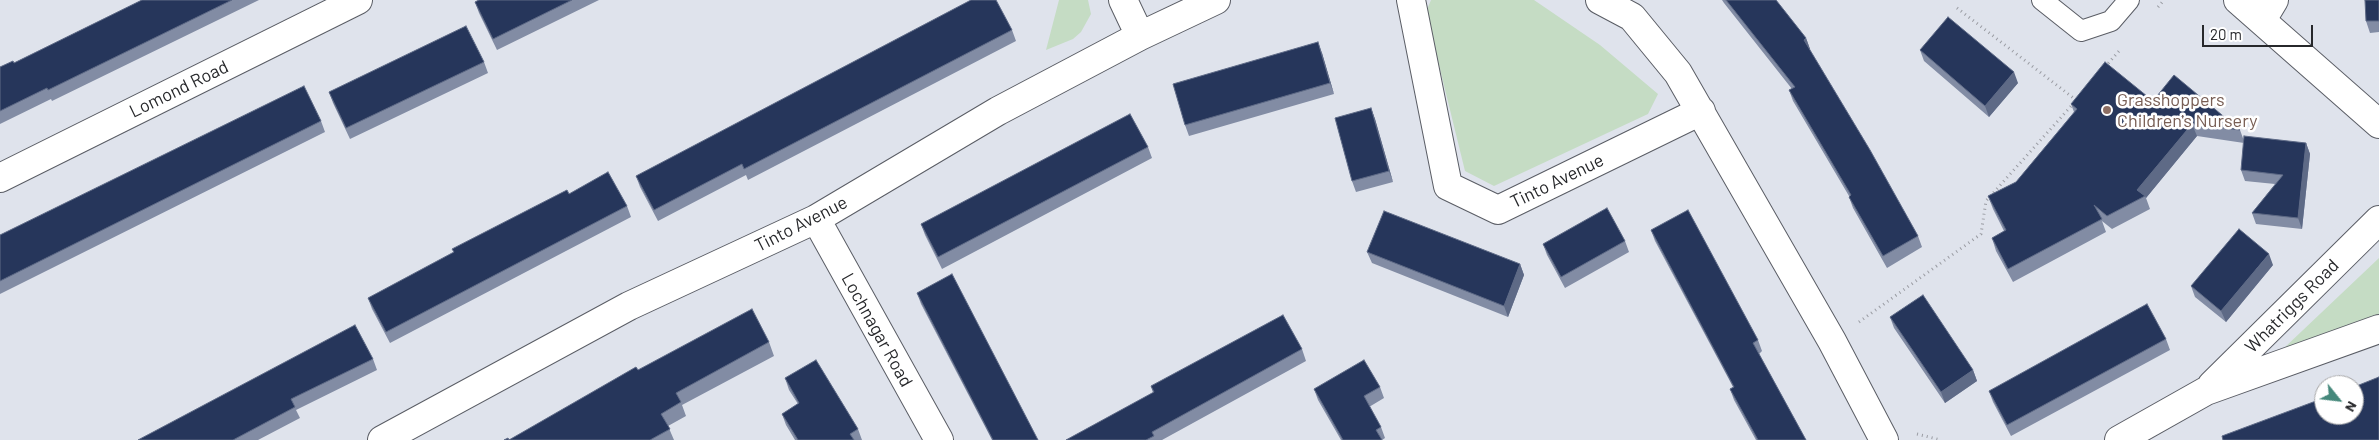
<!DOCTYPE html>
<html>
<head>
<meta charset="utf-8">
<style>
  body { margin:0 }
  #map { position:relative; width:2379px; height:440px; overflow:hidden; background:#dfe3ec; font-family:Barlow,sans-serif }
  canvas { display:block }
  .north { position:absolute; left:2314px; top:375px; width:50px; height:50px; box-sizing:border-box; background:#fff; border:1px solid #a9a9aa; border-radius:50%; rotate:119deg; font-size:14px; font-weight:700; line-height:20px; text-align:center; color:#27282b }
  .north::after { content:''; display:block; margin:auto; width:18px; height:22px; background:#45887b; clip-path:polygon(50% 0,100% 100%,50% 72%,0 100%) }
  .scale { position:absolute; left:2202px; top:25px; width:111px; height:22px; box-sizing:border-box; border:2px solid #27282b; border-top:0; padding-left:6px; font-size:15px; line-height:18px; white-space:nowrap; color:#27282b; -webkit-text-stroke:4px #fff; paint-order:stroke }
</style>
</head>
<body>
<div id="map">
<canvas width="2379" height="440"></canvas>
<div class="north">N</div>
<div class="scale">20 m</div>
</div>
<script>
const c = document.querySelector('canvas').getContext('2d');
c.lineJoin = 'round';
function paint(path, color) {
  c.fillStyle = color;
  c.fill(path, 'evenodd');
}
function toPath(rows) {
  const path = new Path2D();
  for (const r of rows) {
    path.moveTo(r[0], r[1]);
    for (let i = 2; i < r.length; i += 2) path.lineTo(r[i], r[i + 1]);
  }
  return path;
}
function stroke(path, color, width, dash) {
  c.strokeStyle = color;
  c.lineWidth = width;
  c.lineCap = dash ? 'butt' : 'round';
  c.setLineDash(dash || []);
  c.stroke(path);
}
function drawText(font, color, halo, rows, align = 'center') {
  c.font = font + ' Barlow,sans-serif';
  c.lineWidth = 5;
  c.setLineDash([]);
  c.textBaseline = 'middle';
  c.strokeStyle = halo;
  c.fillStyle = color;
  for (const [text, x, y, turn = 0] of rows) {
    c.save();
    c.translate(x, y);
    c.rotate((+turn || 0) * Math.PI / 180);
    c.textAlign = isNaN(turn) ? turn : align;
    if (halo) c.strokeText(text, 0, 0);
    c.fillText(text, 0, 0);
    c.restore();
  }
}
const green = toPath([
  [1059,0,1088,0,1091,14,1081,32,1073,39,1046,50],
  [1431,0,1534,0,1600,45,1658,94,1648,114,1494,186,1465,171,1426,12],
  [2379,258,2379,335,2283,349]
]);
const path = toPath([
  [2158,7,2164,0],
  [1957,8,2076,100],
  [2105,67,2119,51],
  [1859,322,1981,234,1986,201,2073,104],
  [1917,434,1941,440]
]);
const lane = toPath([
  [2042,0,2081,31,2111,21,2129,0]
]);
const street = toPath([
  [1123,0,1140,36],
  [1411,0,1448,186,1498,210,1701,111],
  [1600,0,1632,17,1678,73,1832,341,1884,440],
  [2238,0,2379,124],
  [2262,20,2274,0],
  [0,178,358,0],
  [816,219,939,440],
  [2212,385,2379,220],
  [382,440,629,306,816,219,998,111,1140,36,1216,0],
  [2119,440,2206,391,2379,329]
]);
const wall = toPath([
  [142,0,259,0,52,101,51,99,0,124,0,67,14,63],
  [479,0,599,0,497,50,479,13,475,2],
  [1722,0,1726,0,1806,38,1810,49,1809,49,1918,236,1922,247,1887,268,1853,208,1849,197,1849,196,1793,101,1789,90,1792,89,1724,3],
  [2379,0,2379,32,2370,33,2366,21],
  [1012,30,1016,41,748,180,746,175,658,221,640,187,636,176],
  [1920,50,2018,83,1989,117,1924,61],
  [1322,53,1334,94,1189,136,1185,125],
  [484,62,488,73,350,139,333,103,329,92],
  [2153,101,2240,130,2244,141,2306,143,2310,154,2302,229,2256,224,2252,213,2275,184,2245,181,2241,170,2244,143,2197,136,2146,198,2150,209,2112,229,2102,221,2106,232,2013,282,1996,251,1992,238,2004,231,1993,209,1988,196,2016,182,2074,112,2071,104],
  [1371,108,1375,119,1393,182,1356,192,1352,181],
  [321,121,325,132,0,294,0,235],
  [1148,147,1152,158,942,269,925,235,921,224],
  [569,194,627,206,631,217,390,343,372,309,368,298],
  [1651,230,1758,340,1762,351,1759,354,1806,440,1756,440,1734,400,1730,389,1733,387,1655,241],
  [1625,241,1629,252,1565,288,1547,255,1543,244],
  [1367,252,1520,264,1524,275,1508,317,1372,263],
  [2273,265,2226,322,2195,297,2191,286],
  [917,293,1038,440,992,440,921,304],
  [1890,317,1973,370,1977,381,1945,403,1894,328],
  [2166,339,2170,350,2011,436,1993,402,1989,391],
  [769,342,774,356,682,405,686,416,668,426,674,440,504,440,509,440,638,370],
  [1302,349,1306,361,1162,440,1066,440,1153,393,1151,386],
  [373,359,377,370,296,410,300,418,258,440,138,440],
  [785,378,858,429,862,440,795,440,786,425,782,414,798,404,789,390],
  [1380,387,1384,398,1369,407,1381,427,1385,438,1382,440,1341,440,1318,400,1314,389]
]);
const shadedWall = toPath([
  [1806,38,1810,49,1808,51,1804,40],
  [1318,42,1322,53,1334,94,1330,83],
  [2014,72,2018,83,1989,117,1985,106],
  [1371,108,1375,119,1393,182,1389,171],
  [2192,124,2197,136,2146,198,2145,196,2137,190],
  [2306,143,2310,154,2302,229,2298,218],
  [2269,254,2273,265,2226,322,2221,311],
  [1520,264,1524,275,1508,317,1504,306],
  [1973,370,1977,381,1945,403,1941,392]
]);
const building = toPath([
  [142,0,232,0,48,90,47,88,0,111,0,67,13,61,14,63,142,0],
  [479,0,572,0,493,39,475,2,479,0],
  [971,0,996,0,1012,30,744,169,742,164,654,210,636,176,971,0],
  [1726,0,1776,0,1806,38,1804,40,1870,150,1918,236,1883,256,1849,197,1851,195,1789,90,1795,87,1726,0],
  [2365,0,2379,0,2379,21,2366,21,2365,0],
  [1948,17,2014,72,1985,106,1920,50,1948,17],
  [466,26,484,62,346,128,329,92,466,26],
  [1318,42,1330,83,1185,125,1173,84,1318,42],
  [2105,62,2153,101,2174,75,2240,130,2192,124,2137,190,2145,196,2107,216,2094,205,2102,219,2008,269,1992,238,2006,230,1988,196,2016,182,2077,109,2071,104,2105,62],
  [304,86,321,121,0,281,0,235,304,86],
  [1371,108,1389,171,1352,181,1335,118,1371,108],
  [1130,114,1148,147,938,257,921,224,1130,114],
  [2244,136,2306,143,2298,218,2252,213,2283,175,2241,170,2244,136],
  [608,172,627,206,386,332,368,298,454,252,452,249,567,190,569,194,608,172],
  [1607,208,1625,241,1561,277,1543,244,1607,208],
  [1688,210,1758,340,1753,343,1806,440,1758,440,1730,389,1734,387,1651,230,1688,210],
  [1384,211,1520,264,1504,306,1367,252,1384,211],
  [2239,229,2269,254,2221,311,2191,286,2239,229],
  [952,274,1038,440,993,440,917,293,952,274],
  [1923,295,1973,370,1941,392,1890,317,1923,295],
  [2147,304,2166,339,2007,425,1989,391,2147,304],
  [752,309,769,342,676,393,681,402,661,414,670,429,650,440,504,440,508,438,509,440,636,367,638,370,752,309],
  [1283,315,1302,349,1152,432,1154,436,1146,440,1066,440,1154,392,1151,386,1283,315],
  [355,325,373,359,291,399,295,407,233,440,138,440,355,325],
  [816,360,858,429,850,434,854,440,798,440,782,414,799,403,785,378,816,360],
  [1364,360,1380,387,1364,396,1381,427,1376,430,1382,440,1343,440,1314,389,1364,360],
  [2379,377,2379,440,2223,440,2222,436,2324,398,2324,415,2354,415,2354,387,2379,377]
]);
const markers = [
  [2107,110,5,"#8d6e63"]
];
const streetNames = [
  ["Lomond Road",179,89,-26],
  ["Tinto Avenue",1557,181,-26],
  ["Tinto Avenue",801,224,-27],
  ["Whatriggs Road",2292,306,-45],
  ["Lochnagar Road",877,330,61]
];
const educationNames = [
  ["Grasshoppers",2117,100],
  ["Children's Nursery",2117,121]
];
paint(green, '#c5dcc4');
stroke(lane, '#5a5d65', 22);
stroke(street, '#5a5d65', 30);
stroke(path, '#9a9ca3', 3, [1, 4]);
stroke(lane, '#fff', 20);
stroke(street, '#fff', 28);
paint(wall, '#828ca4');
paint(shadedWall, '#5e6a86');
paint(building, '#26365b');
stroke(building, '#5e6a86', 1);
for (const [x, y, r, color] of markers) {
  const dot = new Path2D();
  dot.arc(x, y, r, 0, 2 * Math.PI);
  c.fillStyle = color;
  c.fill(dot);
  stroke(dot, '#fff', 2);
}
drawText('18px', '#27282b', '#fff', streetNames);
drawText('18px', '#785e54', '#fff', educationNames, 'left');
</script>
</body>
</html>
